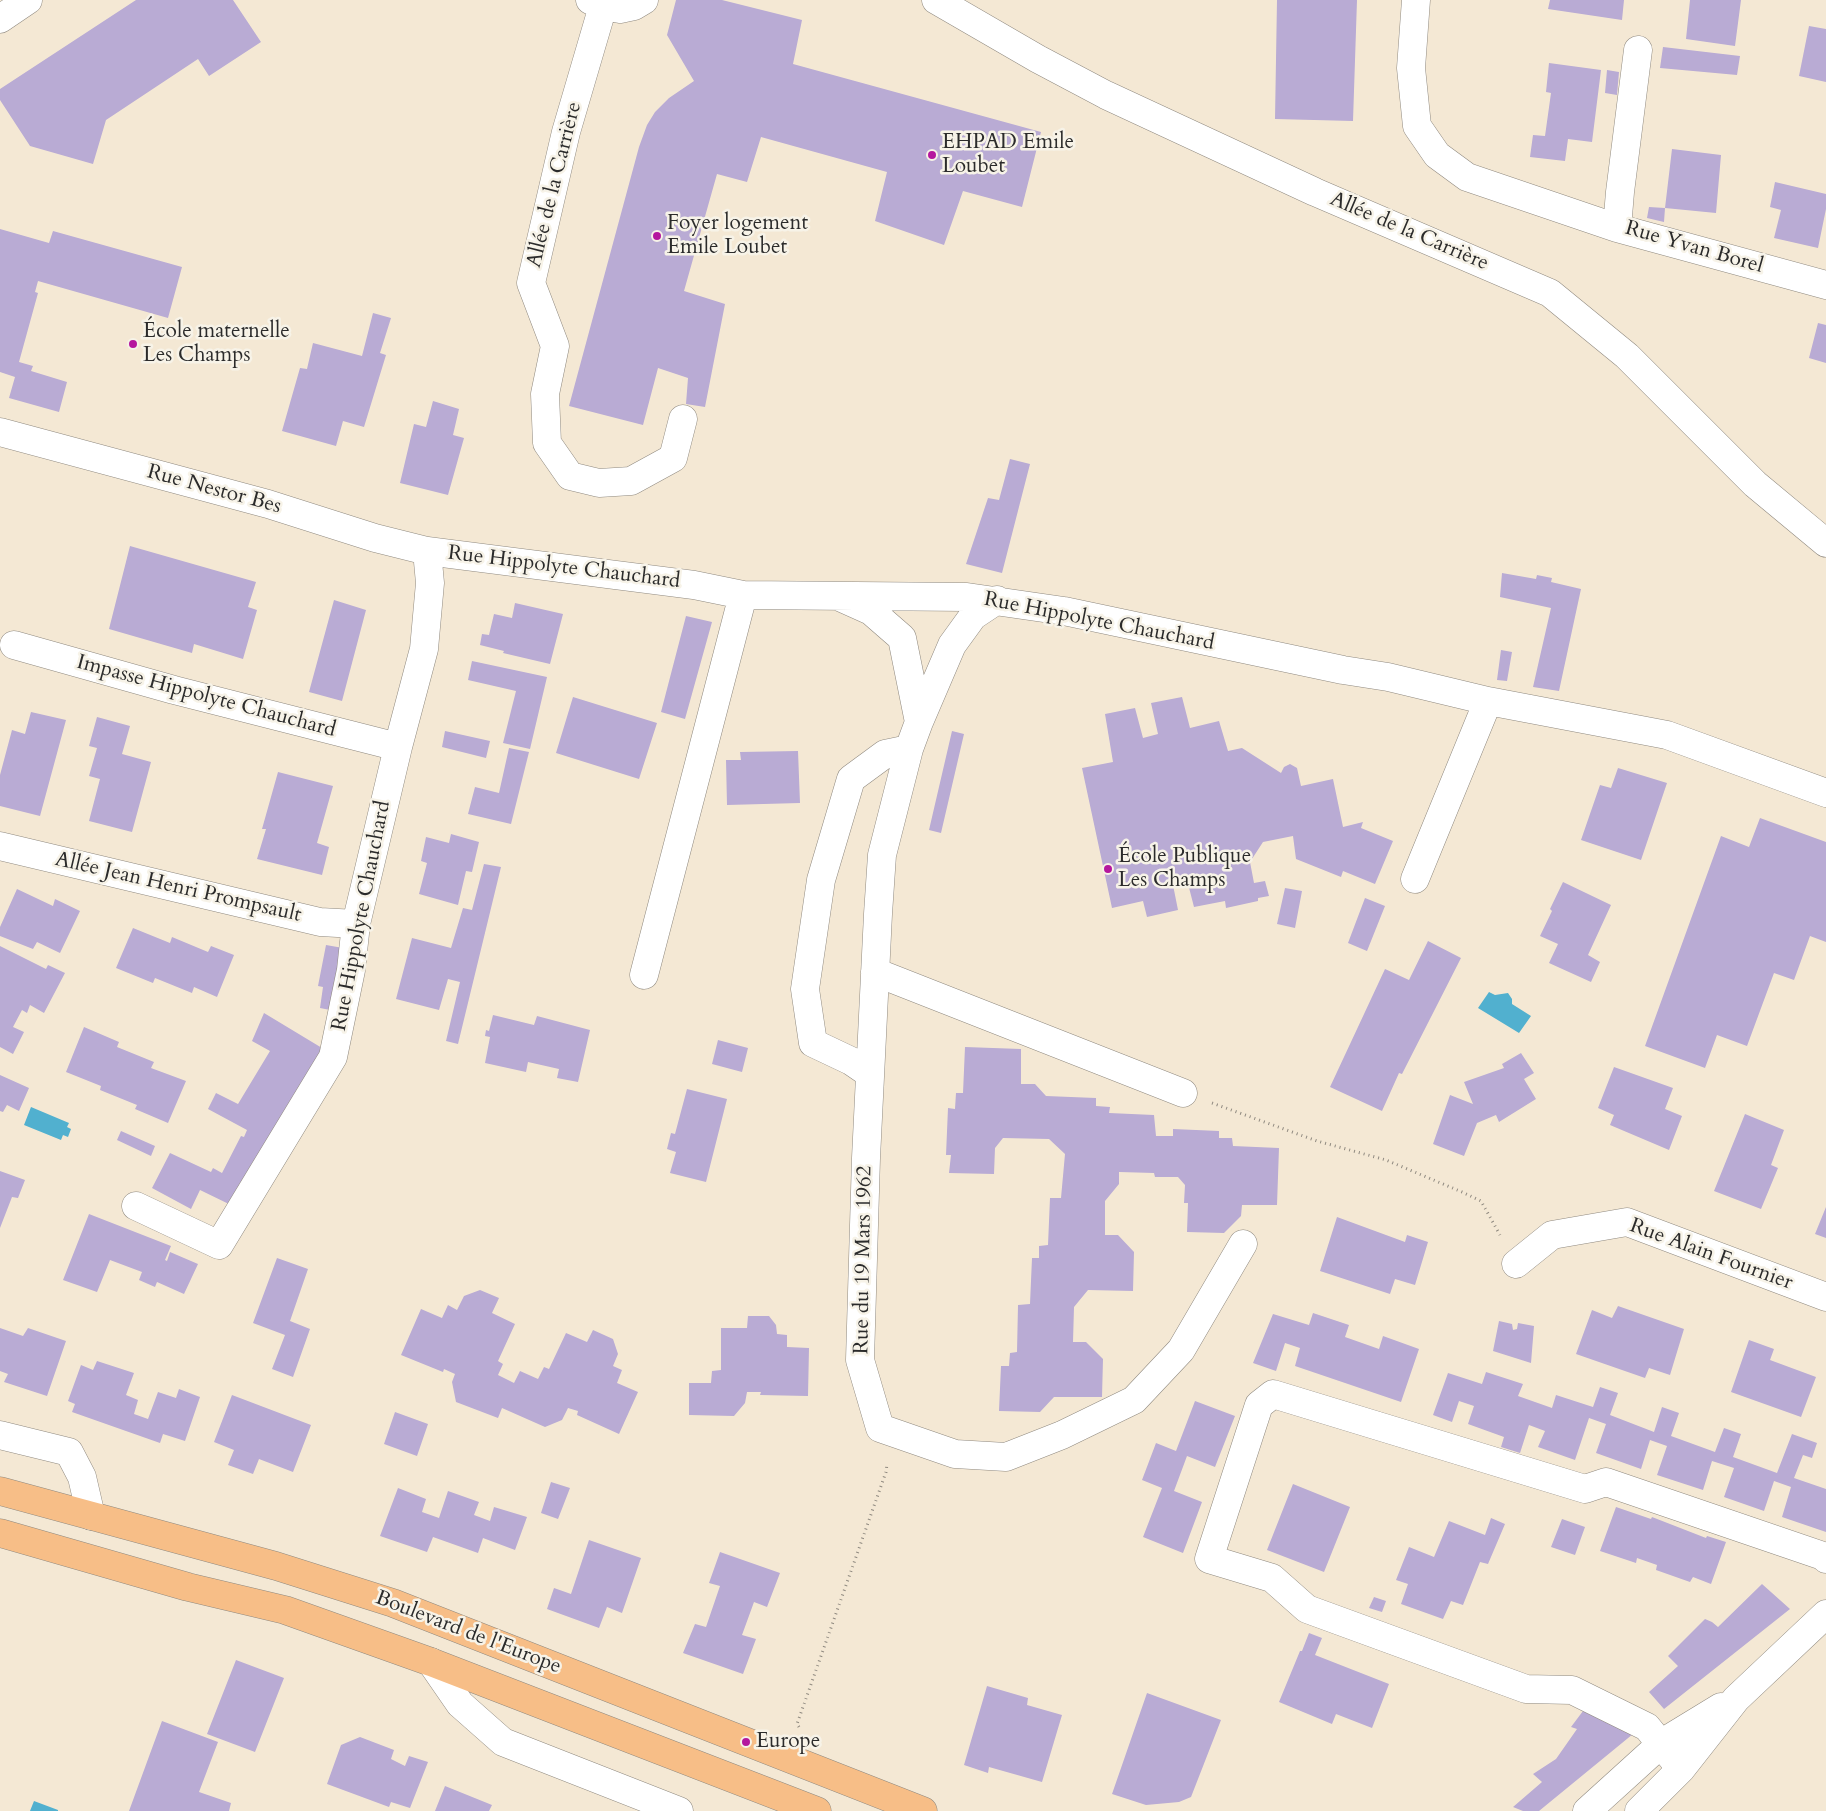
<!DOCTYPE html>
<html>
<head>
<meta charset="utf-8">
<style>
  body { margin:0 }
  canvas { display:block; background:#f4e8d4 }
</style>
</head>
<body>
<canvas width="1826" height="1811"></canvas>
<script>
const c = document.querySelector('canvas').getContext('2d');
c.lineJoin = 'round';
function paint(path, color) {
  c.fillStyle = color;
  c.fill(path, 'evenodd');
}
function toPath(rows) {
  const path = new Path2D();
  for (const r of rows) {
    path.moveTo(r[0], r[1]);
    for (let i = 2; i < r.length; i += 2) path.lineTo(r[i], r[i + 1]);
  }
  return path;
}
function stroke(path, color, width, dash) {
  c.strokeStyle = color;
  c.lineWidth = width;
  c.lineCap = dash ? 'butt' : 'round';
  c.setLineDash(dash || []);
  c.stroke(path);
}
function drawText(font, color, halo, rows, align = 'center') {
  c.font = font + ' Cardo,serif';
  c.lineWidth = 5;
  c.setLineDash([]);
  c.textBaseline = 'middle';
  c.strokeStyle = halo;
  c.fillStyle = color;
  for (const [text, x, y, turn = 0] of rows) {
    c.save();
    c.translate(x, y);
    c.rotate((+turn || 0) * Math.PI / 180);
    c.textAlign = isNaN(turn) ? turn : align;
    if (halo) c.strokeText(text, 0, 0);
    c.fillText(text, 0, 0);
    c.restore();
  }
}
const water = toPath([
  [1489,992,1495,995,1508,993,1512,999,1512,1004,1531,1016,1519,1033,1478,1008],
  [31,1107,69,1123,67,1127,71,1129,68,1137,63,1135,61,1140,24,1125],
  [34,1801,58,1810,58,1811,30,1811]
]);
const building = toPath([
  [136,0,233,0,261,42,209,76,198,59,106,120,93,164,30,146,0,100,0,89],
  [676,0,722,0,802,20,793,64,1041,132,1022,207,963,191,944,245,875,221,887,172,761,137,747,182,717,174,684,291,725,304,705,407,686,404,688,378,658,368,643,425,569,406,639,147,647,125,655,112,669,98,694,81,667,35],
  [1277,0,1357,0,1353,121,1275,119],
  [1550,0,1624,0,1622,20,1548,9],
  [1690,0,1741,0,1735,46,1686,39],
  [1809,26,1826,29,1826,82,1799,76],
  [1663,47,1740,56,1737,75,1660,68],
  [1549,63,1601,70,1592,142,1568,139,1565,161,1530,157,1533,135,1545,136,1551,93,1546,92],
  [1607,70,1619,72,1617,95,1605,93],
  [1672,149,1721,155,1716,213,1665,208,1664,222,1647,218,1649,207,1665,208],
  [1775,182,1826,194,1826,209,1818,248,1774,238,1781,210,1770,207],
  [0,229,49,243,53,231,182,267,168,318,38,281,35,292,38,293,19,362,33,366,31,371,67,382,59,412,9,398,15,377,0,372],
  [373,313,391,318,380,353,386,355,364,427,343,421,336,446,282,431,300,368,307,369,313,343,362,356],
  [1818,323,1826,325,1826,363,1809,358],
  [433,401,459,409,453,435,464,438,448,495,400,483,414,424,426,427],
  [1010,459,1030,464,1002,573,966,564,988,498,999,500],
  [130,546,256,582,248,607,257,610,243,659,194,644,192,653,109,629],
  [1502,573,1536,579,1537,575,1552,578,1551,582,1581,589,1559,691,1533,687,1551,608,1500,597],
  [334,600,366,610,342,701,309,692],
  [515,603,563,614,550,664,503,653,504,651,480,645,482,634,489,635,494,614,512,618],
  [686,616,712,622,685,719,661,712],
  [1501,650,1512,652,1507,681,1497,680],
  [472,661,547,677,530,749,503,743,516,691,468,680],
  [573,697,657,723,639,779,556,753],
  [1182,697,1190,728,1219,721,1228,751,1242,748,1281,773,1284,767,1290,764,1297,768,1301,786,1333,779,1343,827,1363,822,1361,828,1393,841,1375,884,1343,871,1341,877,1296,859,1293,836,1263,842,1250,862,1254,883,1265,881,1269,896,1258,898,1258,901,1226,908,1225,901,1194,907,1186,876,1172,880,1178,910,1147,917,1143,901,1112,908,1082,768,1113,762,1105,714,1135,708,1143,738,1158,734,1151,703],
  [31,712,66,720,40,816,0,806,0,775,12,730,25,734],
  [97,717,130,726,122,754,151,762,132,832,89,821,100,779,89,776,97,748,89,746],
  [445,731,490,741,486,758,442,747],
  [952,731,964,734,941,833,929,830],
  [509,748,529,752,511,824,468,814,475,787,499,793],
  [798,751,800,803,727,805,726,760,741,760,740,752],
  [1618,768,1667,783,1641,860,1581,840,1600,785,1611,788],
  [278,772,333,786,317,843,329,847,322,875,257,859,266,829,262,829],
  [1760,818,1826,842,1826,942,1810,936,1794,980,1774,973,1747,1046,1717,1035,1705,1068,1645,1046,1721,836,1749,847],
  [451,834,479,842,472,872,466,871,458,905,419,894,427,863,421,861,426,837,449,843],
  [484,864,501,867,458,1044,446,1041,460,982,448,979,439,1010,396,999,412,938,451,948,463,908,472,910],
  [1563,882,1611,905,1588,955,1600,962,1591,982,1549,963,1558,944,1540,936,1552,911,1550,909],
  [1285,888,1302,891,1295,928,1277,924],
  [17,889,53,906,55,899,80,911,60,953,37,942,33,949,0,936,0,927],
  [1365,898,1385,906,1367,951,1348,943],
  [133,928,170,943,172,937,208,952,211,946,234,955,217,997,194,987,192,993,155,978,153,983,116,968],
  [1428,941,1461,958,1402,1074,1399,1073,1382,1111,1330,1087,1385,969,1409,980],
  [326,945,343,948,330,1010,320,1008,323,987,318,986],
  [0,946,46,969,48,965,65,973,44,1013,30,1005,27,1013,22,1010,13,1027,24,1032,13,1054,0,1047],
  [264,1013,322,1048,321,1055,235,1207,200,1190,191,1209,152,1188,170,1153,211,1172,213,1168,222,1173,241,1136,244,1137,247,1130,208,1109,216,1093,238,1104,270,1051,252,1041],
  [493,1015,534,1025,537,1016,590,1030,578,1082,557,1078,559,1069,528,1062,526,1072,485,1063,490,1037,485,1036,486,1030,489,1031],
  [84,1027,119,1042,117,1047,154,1062,151,1068,186,1081,168,1123,135,1109,137,1105,100,1090,101,1086,66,1072],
  [718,1040,748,1048,742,1072,712,1064],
  [965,1047,1021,1049,1021,1084,1035,1084,1046,1096,1096,1098,1096,1106,1110,1107,1109,1113,1154,1115,1156,1136,1173,1136,1173,1129,1219,1131,1219,1138,1232,1138,1233,1146,1279,1148,1277,1205,1242,1205,1241,1216,1224,1233,1187,1232,1188,1203,1184,1203,1185,1185,1178,1177,1155,1177,1154,1173,1119,1172,1119,1184,1105,1201,1105,1235,1118,1235,1134,1252,1133,1291,1088,1290,1074,1307,1073,1342,1086,1342,1103,1359,1102,1397,1054,1397,1040,1412,999,1411,1001,1366,1009,1366,1010,1353,1017,1352,1018,1305,1030,1304,1032,1258,1039,1258,1039,1246,1048,1245,1050,1198,1061,1198,1065,1154,1049,1139,1003,1138,995,1148,994,1174,949,1173,951,1155,946,1155,948,1108,955,1109,956,1093,963,1093],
  [1521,1053,1534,1073,1524,1079,1536,1099,1499,1122,1496,1115,1477,1123,1464,1156,1433,1144,1450,1095,1473,1104,1464,1082,1504,1068,1502,1064],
  [1614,1067,1673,1088,1665,1109,1682,1116,1669,1150,1610,1125,1614,1115,1598,1108],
  [0,1075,29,1088,19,1111,7,1105,3,1112,0,1111],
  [687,1089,727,1099,706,1182,670,1173,676,1152,667,1149,671,1133,675,1134],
  [1745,1114,1784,1130,1771,1165,1778,1168,1761,1209,1714,1191],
  [121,1131,155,1146,151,1156,117,1140],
  [0,1171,25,1180,18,1198,12,1197,0,1228],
  [1826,1207,1826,1238,1815,1234],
  [89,1214,171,1246,165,1260,167,1261,170,1252,198,1264,184,1294,157,1282,155,1287,139,1280,142,1272,110,1260,97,1292,63,1280],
  [1337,1217,1405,1242,1407,1235,1428,1242,1415,1285,1395,1279,1390,1294,1320,1271],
  [277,1258,308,1269,290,1321,310,1329,293,1377,272,1369,285,1335,253,1323],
  [480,1290,499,1298,492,1313,515,1324,498,1361,503,1364,498,1375,514,1383,520,1371,538,1379,544,1367,549,1369,566,1333,587,1342,593,1330,613,1339,618,1354,613,1366,622,1370,617,1383,638,1392,619,1434,577,1415,578,1411,568,1408,562,1420,545,1427,502,1408,498,1418,456,1402,452,1382,455,1374,444,1369,443,1372,401,1355,421,1309,442,1318,448,1305,457,1310,464,1296],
  [1618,1306,1684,1329,1670,1375,1649,1368,1645,1378,1576,1354,1592,1310,1612,1318],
  [1313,1313,1349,1325,1345,1337,1379,1349,1383,1336,1419,1349,1401,1402,1295,1366,1300,1348,1285,1343,1276,1371,1253,1363,1273,1314,1309,1325],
  [748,1316,769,1316,776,1325,777,1334,787,1335,787,1347,809,1348,808,1396,760,1395,761,1392,747,1392,745,1403,734,1416,689,1415,689,1383,711,1383,712,1371,721,1370,721,1328,747,1328],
  [1499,1321,1512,1324,1513,1330,1517,1329,1518,1323,1534,1326,1531,1363,1493,1351],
  [0,1328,23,1336,28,1328,66,1341,47,1396,4,1382,8,1374,0,1371],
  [1749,1340,1774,1349,1770,1360,1816,1377,1801,1417,1731,1392],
  [97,1361,134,1373,126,1395,138,1400,134,1414,148,1419,158,1392,176,1398,179,1389,200,1397,185,1441,163,1434,160,1443,72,1412,75,1404,68,1401,81,1365,93,1370],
  [1486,1372,1523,1384,1518,1396,1552,1408,1556,1395,1593,1407,1600,1387,1618,1393,1610,1415,1654,1432,1662,1407,1679,1413,1671,1436,1715,1452,1724,1428,1741,1434,1733,1457,1777,1473,1792,1434,1817,1443,1812,1458,1803,1455,1794,1478,1826,1489,1826,1532,1782,1517,1791,1487,1774,1481,1764,1511,1724,1497,1734,1468,1712,1461,1703,1490,1657,1475,1667,1446,1650,1440,1641,1469,1596,1453,1606,1424,1589,1418,1575,1460,1538,1447,1545,1431,1529,1425,1520,1453,1501,1447,1504,1437,1468,1424,1474,1406,1459,1401,1452,1422,1433,1415,1448,1373,1482,1384],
  [232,1395,311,1425,293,1472,259,1459,253,1474,228,1465,234,1450,214,1442],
  [1195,1401,1235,1416,1215,1467,1187,1456,1174,1491,1202,1502,1183,1553,1143,1537,1162,1488,1142,1480,1156,1443,1176,1451],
  [395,1412,428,1424,417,1456,384,1444],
  [551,1482,570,1488,558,1519,541,1513],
  [1293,1484,1350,1507,1324,1572,1267,1550],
  [398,1488,426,1499,422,1512,439,1518,448,1491,479,1502,474,1515,490,1521,494,1507,527,1517,515,1550,483,1538,478,1553,433,1537,427,1552,380,1536],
  [1616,1507,1651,1519,1652,1517,1706,1538,1707,1536,1726,1542,1711,1584,1693,1577,1690,1582,1656,1570,1657,1565,1637,1558,1636,1563,1600,1551],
  [1491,1518,1505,1524,1488,1564,1480,1562,1463,1605,1451,1601,1443,1619,1401,1604,1408,1584,1396,1580,1409,1547,1434,1557,1449,1521,1485,1535],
  [1562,1519,1585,1527,1575,1555,1551,1547],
  [589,1540,641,1558,622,1613,607,1607,599,1628,547,1609,554,1588,571,1594],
  [720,1552,780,1573,767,1607,754,1602,742,1635,756,1639,743,1674,683,1653,695,1624,706,1627,720,1586,709,1583],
  [1762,1584,1790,1609,1664,1709,1649,1692,1678,1666,1668,1656,1705,1619,1712,1622,1718,1627],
  [1374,1597,1386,1601,1382,1612,1369,1608],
  [1309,1633,1322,1638,1315,1655,1389,1684,1372,1728,1336,1714,1332,1724,1279,1702,1300,1651,1302,1651],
  [236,1660,284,1678,255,1752,207,1734],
  [987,1686,1028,1698,1027,1705,1062,1715,1042,1782,989,1767,988,1773,964,1765],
  [1147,1693,1221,1720,1191,1797,1179,1802,1146,1805,1112,1794],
  [1583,1711,1633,1734,1539,1811,1523,1811,1513,1807,1542,1782,1533,1774,1556,1759,1577,1729,1571,1727],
  [162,1721,218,1742,199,1792,231,1803,229,1811,129,1811],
  [360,1737,394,1750,391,1759,405,1766,409,1756,428,1762,410,1808,391,1802,389,1807,327,1784,341,1745],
  [445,1786,492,1805,489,1811,435,1811]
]);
const path = toPath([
  [1212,1103,1317,1141,1386,1160,1462,1192,1481,1201,1500,1235],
  [799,1727,797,1724,886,1472,887,1464]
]);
const minor = toPath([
  [590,0,603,6,566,132,531,283,555,346,545,394,547,443,570,476,599,483,631,481,673,458,683,419],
  [936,0,1038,59,1106,95,1315,192,1550,293,1627,356,1755,484,1826,543],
  [1416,0,1411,68,1417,126,1437,155,1467,177,1617,228,1826,285],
  [603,6,620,9,634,6,644,0],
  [0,19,28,0],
  [1617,228,1620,192,1638,50],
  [0,432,268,504,375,538,427,551,694,585,743,595,967,597,1064,611,1343,670,1388,677,1488,701,1667,735,1826,793],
  [842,598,871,611,902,638,919,722],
  [997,600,973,616,952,645,919,722,909,749,882,855,878,914,866,1158,860,1360,880,1428,955,1454,1006,1457,1062,1435,1134,1400,1181,1350,1243,1244],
  [14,645,174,690,398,747],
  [0,846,320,922,356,924],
  [1415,879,1488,701],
  [875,972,1183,1093],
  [644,975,743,595],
  [870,1074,851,1061,813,1043,805,989,821,880,851,779,885,754,909,749],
  [136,1206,219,1245,333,1057,351,970,356,924,398,747,424,649,430,583,427,551],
  [1516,1264,1552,1235,1627,1222,1826,1297],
  [0,1435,69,1452,82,1477,91,1516],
  [431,1662,460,1704,503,1742,679,1811],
  [1681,1769,1647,1727,1572,1690,1526,1689,1307,1609,1272,1578,1209,1559,1259,1405,1273,1394,1585,1489,1606,1482,1823,1556,1826,1559],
  [1587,1811,1662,1743,1721,1707],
  [1639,1811,1681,1769,1736,1699,1826,1614]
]);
const major = toPath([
  [0,1491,276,1566,393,1603,923,1811],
  [0,1533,188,1587,285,1610,431,1662,817,1811]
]);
const markers = [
  [932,155,5,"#b5179e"],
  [657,236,5,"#b5179e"],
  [133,344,5,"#b5179e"],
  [1108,869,5,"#b5179e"],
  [746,1742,5,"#b5179e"]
];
const poiNames = [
  ["EHPAD Emile",942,143],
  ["Loubet",942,167],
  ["Foyer logement",667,224],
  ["Emile Loubet",667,248],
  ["École maternelle",143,332],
  ["Les Champs",143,356],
  ["École Publique",1118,857],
  ["Les Champs",1118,881],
  ["Europe",756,1742]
];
const streetNames = [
  ["Allée de la Carrière",555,185,-76],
  ["Allée de la Carrière",1409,232,23],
  ["Rue Yvan Borel",1694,248,16],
  ["Rue Nestor Bes",214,490,15],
  ["Rue Hippolyte Chauchard",564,568,7],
  ["Rue Hippolyte Chauchard",1099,622,11],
  ["Impasse Hippolyte Chauchard",206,697,15],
  ["Allée Jean Henri Prompsault",178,888,13],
  ["Rue Hippolyte Chauchard",362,916,-79],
  ["Rue Alain Fournier",1711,1255,20],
  ["Rue du 19 Mars 1962",864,1260,-89],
  ["Boulevard de l'Europe",468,1633,21]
];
paint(water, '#51b0cf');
paint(building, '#b9abd4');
stroke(minor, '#908a80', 29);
stroke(major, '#908a80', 29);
stroke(path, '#908a80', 3, [1, 4]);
stroke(minor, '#fff', 28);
stroke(major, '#f7be87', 28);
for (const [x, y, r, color] of markers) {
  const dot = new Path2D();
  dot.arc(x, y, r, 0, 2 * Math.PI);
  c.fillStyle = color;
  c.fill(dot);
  stroke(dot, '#f7f3e8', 2);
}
drawText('21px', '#2b2b2b', '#f7f3e8', poiNames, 'left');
drawText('21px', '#2b2b2b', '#f7f3e8', streetNames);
</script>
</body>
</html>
